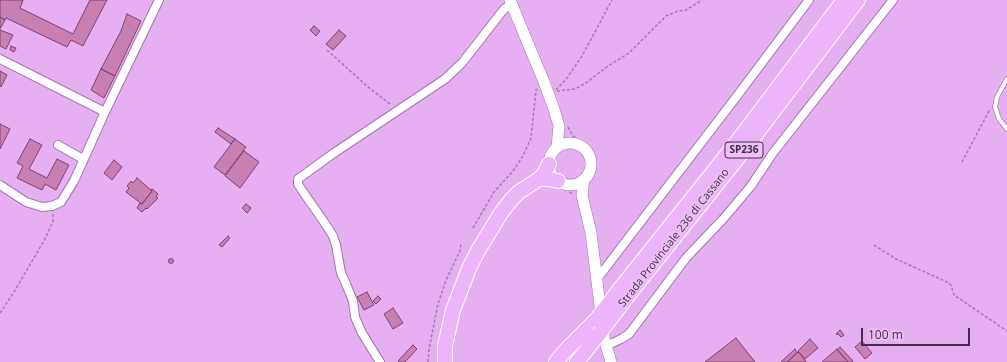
<!DOCTYPE html>
<html>
<head>
<meta charset="utf-8">
<style>
  body { margin:0 }
  #map { position:relative; width:1007px; height:362px; overflow:hidden; background:#e5aff2; font-family:"Open Sans",sans-serif }
  canvas { display:block }
  .scale { position:absolute; left:861px; top:328px; width:109px; height:18px; box-sizing:border-box; border:2px solid #432d48; border-top:0; padding-left:5px; font-size:12px; line-height:14px; white-space:nowrap; color:#432d48; -webkit-text-stroke:3px #ecc1f7; paint-order:stroke }
</style>
</head>
<body>
<div id="map">
<canvas width="1007" height="362"></canvas>
<div class="scale">100 m</div>
</div>
<script>
const c = document.querySelector('canvas').getContext('2d');
c.lineJoin = 'round';
function paint(path, color) {
  c.fillStyle = color;
  c.fill(path, 'evenodd');
}
function toPath(rows) {
  const path = new Path2D();
  for (const r of rows) {
    if (r.length === 3) {
      path.moveTo(r[0] + r[2], r[1]);
      path.arc(r[0], r[1], r[2], 0, 2 * Math.PI);
      continue;
    }
    path.moveTo(r[0], r[1]);
    for (let i = 2; i < r.length; i += 2) path.lineTo(r[i], r[i + 1]);
  }
  return path;
}
function stroke(path, color, width, dash) {
  c.strokeStyle = color;
  c.lineWidth = width;
  c.lineCap = dash ? 'butt' : 'round';
  c.setLineDash(dash || []);
  c.stroke(path);
}
function drawText(font, color, halo, rows, align = 'center') {
  c.font = font + ' "Open Sans",sans-serif';
  c.lineWidth = 3.5;
  c.setLineDash([]);
  c.textBaseline = 'middle';
  c.strokeStyle = halo;
  c.fillStyle = color;
  for (const [text, x, y, turn = 0] of rows) {
    c.save();
    c.translate(x, y);
    c.rotate((+turn || 0) * Math.PI / 180);
    c.textAlign = isNaN(turn) ? turn : align;
    if (halo) c.strokeText(text, 0, 0);
    c.fillText(text, 0, 0);
    c.restore();
  }
}
const building = toPath([
  [0,0,23,0,20,8,73,34,90,0,107,0,83,46,71,40,67,47,6,18,5,20,0,17,0,0],
  [127,14,141,21,115,76,101,69,121,31,127,14],
  [0,17,5,20,0,29,0,17],
  [314,26,320,31,316,36,310,30,314,26],
  [0,30,13,35,6,49,0,46,0,30],
  [339,30,346,36,333,50,326,44,339,30],
  [11,46,16,48,14,52,10,50,11,46],
  [101,69,115,76,104,98,91,90,101,69],
  [0,71,7,75,1,87,0,86,0,71],
  [0,124,10,129,0,149,0,124],
  [218,128,235,139,231,144,215,132,218,128],
  [30,139,42,145,29,169,47,178,57,159,69,165,56,190,45,184,42,190,17,178,23,166,17,163,30,139],
  [235,139,246,147,225,175,214,167,235,139],
  [244,151,259,162,240,188,225,176,244,151],
  [114,160,122,167,112,180,104,173,114,160],
  [137,178,152,191,142,204,126,192,129,188,127,186,131,181,133,183,137,178],
  [152,189,158,194,156,197,158,198,147,209,146,208,142,212,137,208,140,203,142,204,152,191,151,190,152,189],
  [246,204,251,208,247,213,242,208,246,204],
  [228,236,230,238,222,247,219,245,228,236],
  [171,261,2.5],
  [367,292,374,305,364,310,357,297,367,292],
  [378,296,381,299,376,304,373,301,378,296],
  [393,308,403,323,393,329,384,314,393,308],
  [840,330,844,335,841,337,838,334,837,335,836,334,840,330],
  [736,338,755,362,705,362,736,338],
  [810,339,818,348,805,359,798,351,810,339],
  [862,341,872,353,865,359,855,347,862,341],
  [413,345,417,349,405,362,399,362,398,361,413,345],
  [840,347,853,361,852,362,848,362,837,350,840,347],
  [795,349,797,353,787,362,781,362,795,349],
  [837,349,848,362,822,362,837,349],
  [798,352,806,361,804,362,787,362,798,352]
]);
const path = toPath([
  [327,50,367,86,391,105],
  [556,90,567,78,582,56,612,0],
  [557,91,575,89,586,83,608,66,629,53,666,16,678,11,686,10,702,0],
  [568,127,573,136,584,143,589,148,593,155,594,162,591,174],
  [962,162,990,109],
  [566,188,573,195],
  [473,228,494,192,513,171,523,156,531,138,536,90,537,89],
  [874,245,896,259,947,282,951,285,954,295,1007,331],
  [0,313,14,292,45,239,53,221,53,213],
  [428,362,429,349,438,304,446,280,460,251,461,243]
]);
const lane = toPath([
  [1007,79,997,97,995,107,999,119,1007,129]
]);
const street = toPath([
  [0,59,105,112],
  [58,145,83,159],
  [0,185,26,202,42,207,52,206,61,202,74,181,105,112,159,0],
  [597,279,737,96,809,0],
  [606,346,621,339,629,334,686,258,724,218,751,186,773,153,893,0],
  [380,362,362,333,355,317,353,301,346,284,341,273,336,245,333,236,324,222,301,189,298,184,298,179,334,153,445,79,462,63,504,9,512,4]
]);
const secondary = toPath([
  [510,0,544,82,554,109,559,126,557,147],
  [570,164,21],
  [584,179,582,195,591,233,604,338,611,362]
]);
const highway = toPath([
  [539,179,548,179,558,181],
  [619,290,733,147,844,0],
  [627,297,741,154,858,0],
  [445,362,445,346,453,310,470,266,479,249,501,213,511,200,519,192,539,179,544,174,549,164],
  [556,362,565,351,596,320],
  [577,362,599,334]
]);
const highwayBridge = toPath([
  [596,320,619,290],
  [599,334,627,297]
]);
const shields = [
  [744,150,38]
];
const shieldNames = [
  ["SP236",744,150]
];
const streetNames = [
  ["Strada Provinciale 236 di Cassano",674,238,-52]
];
paint(building, '#c780b1');
stroke(building, '#834170', 1);
stroke(lane, '#a572b1', 5.5);
stroke(street, '#a572b1', 10);
stroke(secondary, '#a572b1', 12);
stroke(highway, '#fff', 16);
stroke(path, '#a37aad', 1.5, [3, 2]);
stroke(lane, '#fff', 4);
stroke(street, '#fff', 8);
stroke(secondary, '#fff', 11);
stroke(highway, '#edb3fb', 14);
stroke(highwayBridge, '#fff', 16, []);
stroke(highwayBridge, '#edb3fb', 14);
for (const [x, y, w] of shields) {
  const box = new Path2D();
  box.roundRect(x - w / 2, y - 8, w, 16, 3);
  c.fillStyle = '#ecc1f7';
  c.fill(box);
  stroke(box, '#432d48', 1);
}
drawText('bold 10px', '#432d48', null, shieldNames);
drawText('11px', '#432d48', '#ecc1f7', streetNames);
</script>
</body>
</html>
